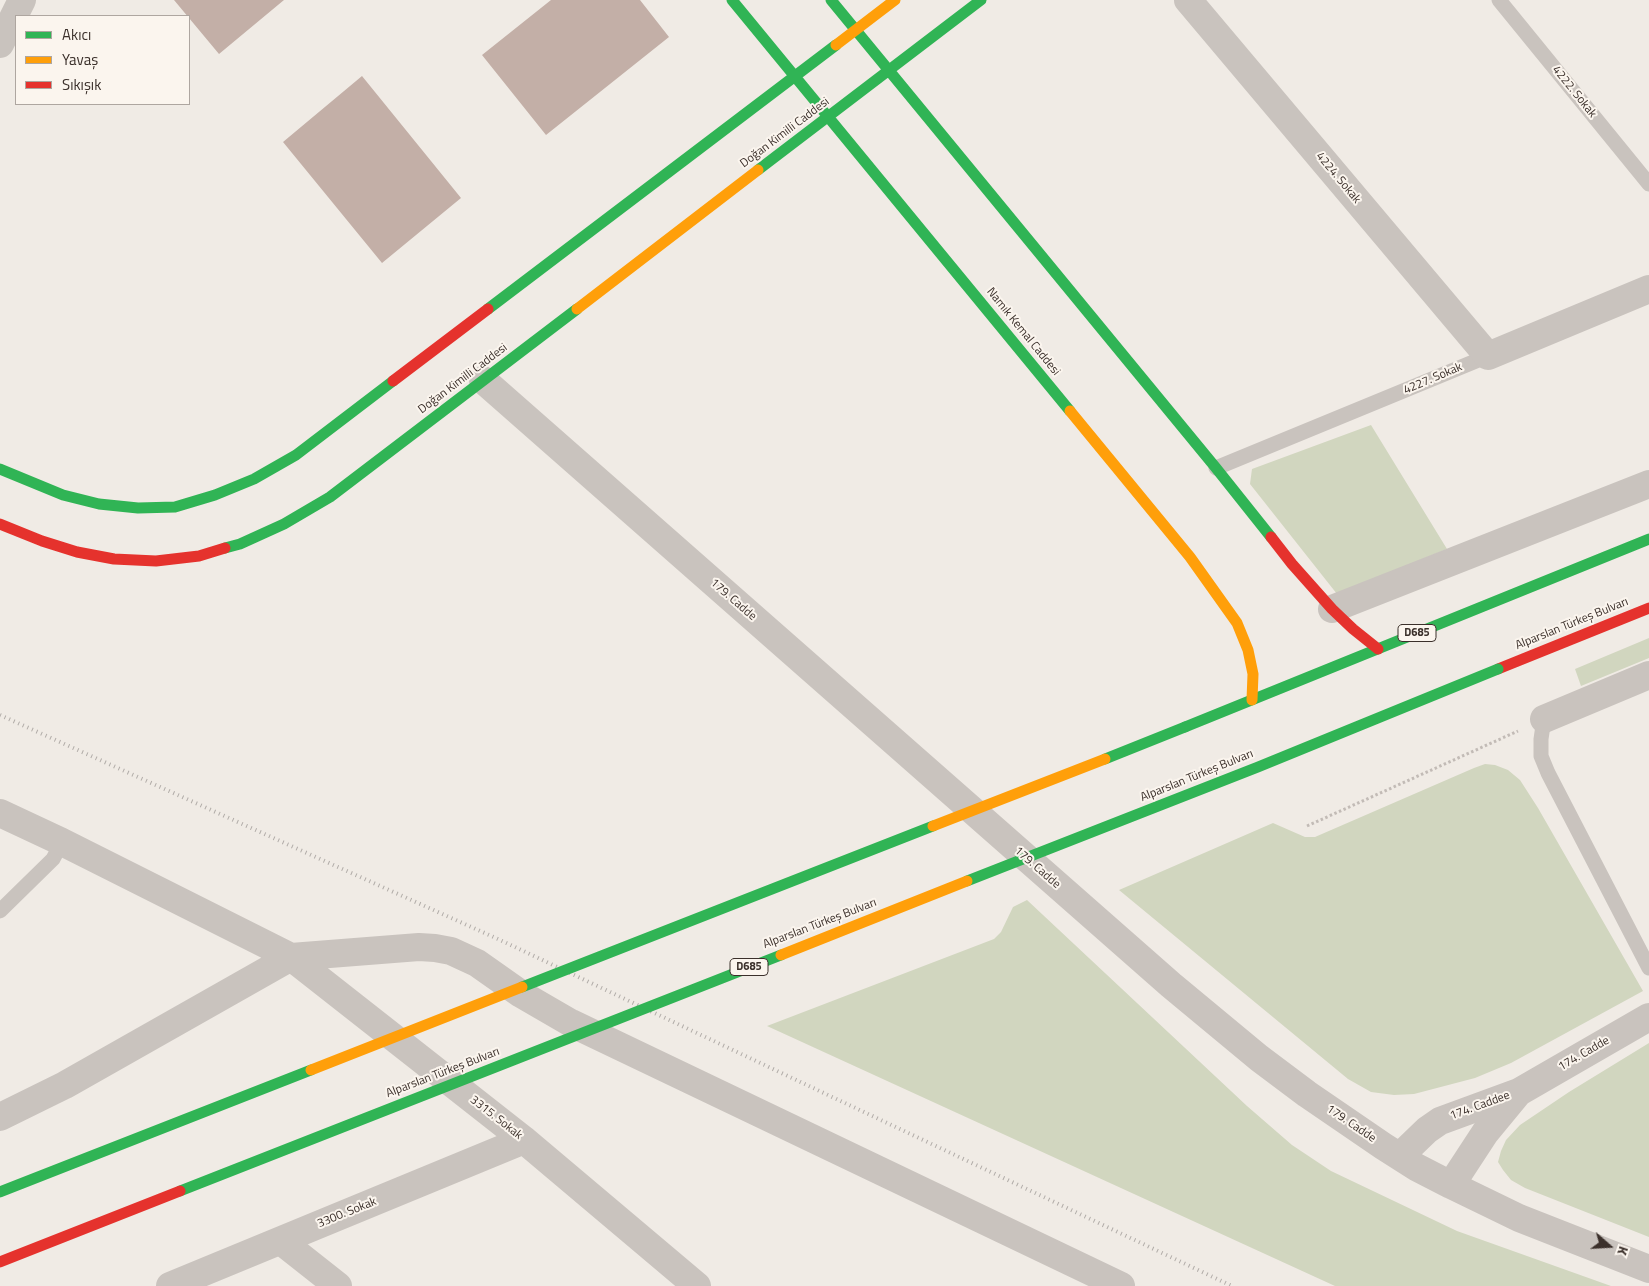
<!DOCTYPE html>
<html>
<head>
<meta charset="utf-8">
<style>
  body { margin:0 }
  #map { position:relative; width:1649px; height:1286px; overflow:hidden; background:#f0ebe5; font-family:"Titillium Web",sans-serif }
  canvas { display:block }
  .legend { position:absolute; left:15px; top:15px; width:175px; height:90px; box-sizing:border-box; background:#fbf5ee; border:1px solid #aea6a0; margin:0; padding:6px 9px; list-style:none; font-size:15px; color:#3b302b }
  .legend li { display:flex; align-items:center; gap:10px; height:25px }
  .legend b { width:25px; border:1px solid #aea6a0 }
  .north { position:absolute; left:1584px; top:1221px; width:50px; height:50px; -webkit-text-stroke:4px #fbf5ee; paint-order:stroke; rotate:109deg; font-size:14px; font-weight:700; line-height:20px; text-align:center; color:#3b302b }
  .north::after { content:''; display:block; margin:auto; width:18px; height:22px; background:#3b302b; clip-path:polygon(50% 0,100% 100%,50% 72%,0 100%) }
</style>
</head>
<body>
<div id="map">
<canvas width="1649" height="1286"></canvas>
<ul class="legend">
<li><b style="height:6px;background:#30b455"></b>Akıcı</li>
<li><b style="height:6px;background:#ff9f0a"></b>Yavaş</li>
<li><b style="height:6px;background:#e5322d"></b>Sıkışık</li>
</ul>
<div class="north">K</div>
</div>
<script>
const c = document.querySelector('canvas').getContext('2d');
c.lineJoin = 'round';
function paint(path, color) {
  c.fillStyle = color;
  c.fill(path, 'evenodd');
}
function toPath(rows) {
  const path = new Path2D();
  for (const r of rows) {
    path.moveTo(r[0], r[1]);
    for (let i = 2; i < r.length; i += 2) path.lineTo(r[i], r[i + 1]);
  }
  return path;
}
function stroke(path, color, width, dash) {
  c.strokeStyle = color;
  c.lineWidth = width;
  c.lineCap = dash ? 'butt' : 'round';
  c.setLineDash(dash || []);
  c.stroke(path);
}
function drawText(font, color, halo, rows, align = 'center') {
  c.font = font + ' "Titillium Web",sans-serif';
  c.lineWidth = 4;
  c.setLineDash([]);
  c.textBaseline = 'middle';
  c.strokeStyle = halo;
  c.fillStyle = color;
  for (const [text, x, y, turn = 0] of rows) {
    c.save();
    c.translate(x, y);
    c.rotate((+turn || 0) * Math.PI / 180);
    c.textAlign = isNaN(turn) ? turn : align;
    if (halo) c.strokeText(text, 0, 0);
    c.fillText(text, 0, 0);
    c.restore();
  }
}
const green = toPath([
  [1371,425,1447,549,1337,594,1250,484,1252,469],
  [1649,638,1649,658,1581,686,1575,669],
  [1485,764,1495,765,1508,770,1520,780,1538,808,1643,991,1511,1063,1475,1078,1414,1094,1394,1095,1371,1092,1348,1079,1119,890,1273,823,1305,837,1315,837,1474,768],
  [1027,900,1247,1106,1292,1145,1331,1171,1457,1231,1611,1286,1335,1286,767,1026,994,939,1001,932,1013,907],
  [1649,1043,1649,1237,1525,1188,1511,1180,1503,1170,1498,1162,1501,1151,1506,1140,1520,1125,1569,1092]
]);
const building = toPath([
  [174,0,284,0,219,54],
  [551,0,640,0,669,37,546,135,482,55],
  [362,76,461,198,382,263,283,142]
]);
const path = toPath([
  [1307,826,1518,731]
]);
const lane = toPath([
  [1499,0,1649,184],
  [1216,468,1488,356],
  [1544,719,1541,739,1541,756,1548,773,1649,968],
  [0,911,53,859,62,842]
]);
const street = toPath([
  [1188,0,1488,356,1649,289],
  [0,44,22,0],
  [483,380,1171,985,1259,1058,1307,1094,1383,1146,1416,1167,1451,1185,1519,1218,1649,1269],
  [1332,609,1649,484],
  [1544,719,1649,675],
  [0,813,62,842,291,957,524,1140,697,1286],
  [0,1117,65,1085,291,957,419,947,435,948,451,951,477,963,521,994,571,1023,1121,1286],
  [1400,1156,1427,1130,1440,1121,1519,1092,1649,1017],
  [1451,1185,1485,1133,1518,1093],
  [281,1241,338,1286],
  [170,1286,524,1140]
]);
const fast = toPath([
  [732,0,1070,411],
  [831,0,1216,468,1271,537],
  [758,170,981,0],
  [488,309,836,45],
  [0,469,63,495,99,504,138,508,175,507,215,495,254,479,296,455,393,381],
  [225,548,240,544,284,524,330,497,577,309],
  [1185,727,1649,539]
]);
const slow = toPath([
  [836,45,895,0],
  [577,309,758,170],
  [1070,411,1190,557,1237,623,1248,650,1253,674,1252,700]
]);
const jam = toPath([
  [393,381,488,309],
  [0,524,42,541,77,552,114,559,156,561,199,556,225,548],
  [1271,537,1292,564,1332,609,1353,629,1378,649],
  [1498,669,1649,608]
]);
const rail = toPath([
  [0,715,498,939,1232,1286]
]);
const fastBridge = toPath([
  [1105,759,1185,727],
  [967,881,1258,767,1498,669],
  [522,987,933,826],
  [180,1191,781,955],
  [0,1192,311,1070]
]);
const slowBridge = toPath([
  [933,826,1105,759],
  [781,955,967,881],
  [311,1070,522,987]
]);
const jamBridge = toPath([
  [0,1262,180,1191]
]);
const shields = [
  [1417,633,38],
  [749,967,38]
];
const shieldNames = [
  ["D685",1417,633],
  ["D685",749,967]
];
const streetNames = [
  ["4222. Sokak",1574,92,51],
  ["Doğan Kimilli Caddesi",785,133,-37],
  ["4224. Sokak",1338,178,50],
  ["Namık Kemal Caddesi",1023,332,51],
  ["Doğan Kimilli Caddesi",463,379,-37],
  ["4227. Sokak",1433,379,-23],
  ["179. Cadde",733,600,41],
  ["Alparslan Türkeş Bulvarı",1572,624,-22],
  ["Alparslan Türkeş Bulvarı",1197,776,-22],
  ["179. Cadde",1037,868,41],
  ["Alparslan Türkeş Bulvarı",820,924,-21],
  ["174. Cadde",1584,1054,-30],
  ["Alparslan Türkeş Bulvarı",443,1073,-21],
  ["174. Caddee",1480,1106,-20],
  ["3315. Sokak",496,1118,38],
  ["179. Cadde",1351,1124,34],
  ["3300. Sokak",347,1213,-22]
];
paint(green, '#d1d6bf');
paint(building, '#c3afa7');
stroke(path, '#c2bbb6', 3, [2.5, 2.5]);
stroke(lane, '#c9c3be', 15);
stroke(street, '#c9c3be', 28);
stroke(fast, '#30b455', 11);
stroke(slow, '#ff9f0a', 11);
stroke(jam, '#e5322d', 11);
stroke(rail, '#b1aca8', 4, [1, 4]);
stroke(fastBridge, '#30b455', 11);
stroke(slowBridge, '#ff9f0a', 11);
stroke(jamBridge, '#e5322d', 11);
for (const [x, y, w] of shields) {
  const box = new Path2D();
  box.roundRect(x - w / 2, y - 8.5, w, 17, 4);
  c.fillStyle = '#fbf5ee';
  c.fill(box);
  stroke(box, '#3b302b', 1);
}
drawText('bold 11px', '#3b302b', null, shieldNames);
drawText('12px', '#3b302b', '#fbf5ee', streetNames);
</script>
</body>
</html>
